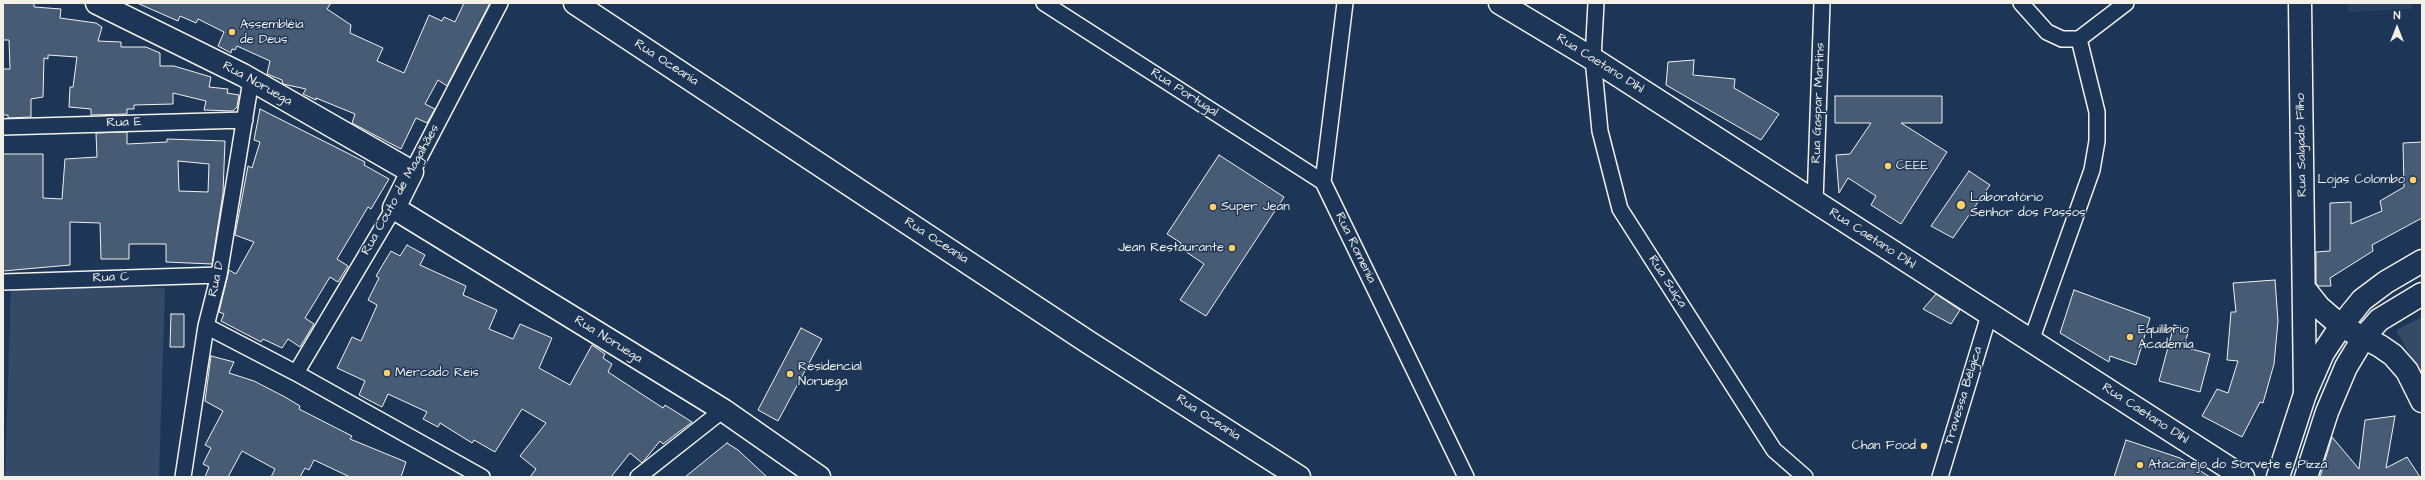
<!DOCTYPE html>
<html>
<head>
<meta charset="utf-8">
<style>
  body { margin:0 }
  #map { position:relative; width:2425px; height:480px; overflow:hidden; background:#1d3557; font-family:"Architects Daughter",sans-serif }
  canvas { display:block }
  .frame { position:absolute; inset:0; border:4px solid #f4f1e8; pointer-events:none }
  .north { position:absolute; left:2377px; top:8px; width:40px; height:40px; -webkit-text-stroke:3px #1d3557; paint-order:stroke; rotate:0deg; font-size:11px; font-weight:700; line-height:16px; text-align:center; color:#f4f1e8 }
  .north::after { content:''; display:block; margin:auto; width:14px; height:18px; background:#f4f1e8; clip-path:polygon(50% 0,100% 100%,50% 72%,0 100%) }
</style>
</head>
<body>
<div id="map">
<canvas width="2425" height="480"></canvas>
<div class="frame"></div>
<div class="north">N</div>
</div>
<script>
const c = document.querySelector('canvas').getContext('2d');
c.lineJoin = 'round';
function paint(path, color) {
  c.fillStyle = color;
  c.fill(path, 'evenodd');
}
function toPath(rows) {
  const path = new Path2D();
  for (const r of rows) {
    path.moveTo(r[0], r[1]);
    for (let i = 2; i < r.length; i += 2) path.lineTo(r[i], r[i + 1]);
  }
  return path;
}
function stroke(path, color, width, dash) {
  c.strokeStyle = color;
  c.lineWidth = width;
  c.lineCap = dash ? 'butt' : 'round';
  c.setLineDash(dash || []);
  c.stroke(path);
}
function drawText(font, color, halo, rows, align = 'center') {
  c.font = font + ' "Architects Daughter",sans-serif';
  c.lineWidth = 3;
  c.setLineDash([]);
  c.textBaseline = 'middle';
  c.strokeStyle = halo;
  c.fillStyle = color;
  for (const [text, x, y, turn = 0] of rows) {
    c.save();
    c.translate(x, y);
    c.rotate((+turn || 0) * Math.PI / 180);
    c.textAlign = isNaN(turn) ? turn : align;
    if (halo) c.strokeText(text, 0, 0);
    c.fillText(text, 0, 0);
    c.restore();
  }
}
const built = toPath([
  [2348,3,2411,3,2411,9,2348,12]
]);
const green = toPath([
  [11,283,165,288,159,477,5,477],
  [2422,317,2422,377,2396,330]
]);
const building = toPath([
  [3,3,34,3,34,7,61,9,60,18,96,23,102,27,98,41,121,42,121,47,146,47,160,53,160,66,174,66,211,77,209,87,228,89,227,93,239,95,237,107,233,111,204,110,206,101,173,93,173,104,134,105,134,109,127,109,127,114,91,115,91,109,69,107,70,87,73,87,77,57,48,55,48,59,44,58,43,97,31,99,31,117,8,118,8,115,3,115,3,69,10,69,9,40,3,40,3,3],
  [137,3,331,3,327,9,351,25,350,33,383,48,377,61,404,73,429,15,442,21,444,17,455,22,464,3,490,3,447,86,438,80,425,104,435,109,427,123,416,118,401,149,352,123,355,114,316,98,316,100,303,94,306,89,283,84,282,80,267,74,270,61,237,46,235,50,232,49,231,53,218,46,224,32,198,19,196,23,180,16,178,21,137,3],
  [1694,60,1693,75,1735,79,1734,88,1779,114,1761,140,1666,85,1668,62,1694,60],
  [1835,96,1942,96,1942,123,1901,123,1947,152,1901,224,1871,205,1876,196,1848,178,1839,193,1836,155,1850,154,1871,123,1835,123,1835,96],
  [260,109,365,162,364,165,389,179,371,209,368,207,337,259,348,266,338,282,330,277,305,318,314,324,300,347,288,339,282,348,263,339,261,342,221,321,224,314,219,312,229,270,236,274,254,242,235,235,248,166,252,168,260,142,254,140,260,109],
  [127,132,127,144,167,142,167,139,225,141,223,193,212,264,166,262,166,244,129,244,129,259,101,259,100,223,70,222,70,265,3,271,3,154,43,154,43,198,62,199,65,159,97,157,96,133,127,132],
  [178,161,209,164,208,192,179,191,178,161],
  [2422,142,2422,218,2372,245,2373,251,2330,278,2331,286,2318,286,2316,283,2316,252,2330,251,2330,203,2351,202,2351,224,2382,211,2380,201,2404,187,2403,143,2422,142],
  [1219,155,1284,197,1206,316,1180,300,1204,264,1179,247,1181,243,1167,234,1219,155],
  [1969,171,1990,185,1953,238,1931,226,1969,171],
  [407,245,425,255,420,265,466,286,463,295,497,310,489,329,513,339,520,324,552,338,539,368,570,385,592,345,605,354,603,358,612,364,608,372,663,408,665,405,692,422,663,444,660,441,642,463,630,453,611,477,530,477,536,469,520,456,546,423,522,409,495,452,474,440,472,443,440,423,438,427,423,419,427,412,388,394,382,407,359,395,365,381,337,368,352,337,361,341,375,310,377,305,368,300,379,278,376,276,391,251,400,256,407,245],
  [2275,280,2278,321,2274,364,2263,403,2260,402,2242,437,2202,416,2217,389,2228,393,2238,361,2227,360,2231,312,2236,312,2233,283,2275,280],
  [2074,290,2150,318,2136,365,2110,356,2109,362,2060,333,2074,290],
  [1936,294,1960,310,1951,324,1923,309,1936,294],
  [171,314,184,314,184,347,170,347,171,314],
  [2174,325,2189,329,2184,347,2210,354,2200,392,2159,381,2174,325],
  [801,328,822,339,778,421,758,410,801,328],
  [211,356,234,362,229,373,254,381,285,397,300,406,299,409,352,436,350,439,406,462,401,477,350,477,314,460,309,470,305,468,300,477,271,477,275,469,242,451,228,477,205,477,209,467,203,464,211,448,205,445,223,411,205,401,211,356],
  [2395,416,2386,468,2407,457,2420,477,2320,477,2332,437,2359,469,2365,420,2395,416],
  [2126,440,2180,458,2210,477,2114,477,2126,440],
  [727,443,738,450,767,477,685,477,727,443]
]);
const street = toPath([
  [1044,3,1323,182],
  [1345,3,1323,182,1466,477],
  [1596,3,1593,59,1600,131,1620,209,1774,450,1805,477],
  [2021,3,2047,32,2062,39,2079,39],
  [2079,39,2126,3],
  [3,127,245,120],
  [412,172,500,3],
  [1815,202,1822,3],
  [3,282,219,275],
  [206,326,296,373,482,477],
  [2031,341,2092,170,2097,141,2097,112,2079,39],
  [296,373,394,208],
  [183,477,206,326,219,275,251,80],
  [638,477,723,410],
  [1940,477,1989,315]
]);
const secondary = toPath([
  [97,3,243,75,412,172,394,208,723,410,819,477],
  [575,3,1088,342,1299,477],
  [1500,3,1593,59,2243,477],
  [2300,3,2305,394],
  [2304,288,2319,307,2341,326,2380,346,2393,355,2407,371,2422,401]
]);
const primary = toPath([
  [2278,477,2305,394,2323,353,2341,326,2362,300,2386,282,2422,261],
  [2306,477,2327,412,2346,367,2364,337,2379,320,2422,294]
]);
const markers = [
  [232,32,4,"#ffd166"],
  [1888,166,4,"#ffd166"],
  [2413,180,4,"#ffd166"],
  [1961,205,5,"#ffd166"],
  [1213,207,4,"#ffd166"],
  [1232,248,4,"#ffd166"],
  [2130,337,4,"#ffd166"],
  [387,373,4,"#ffd166"],
  [790,374,4,"#ffd166"],
  [1924,446,4,"#ffd166"],
  [2140,465,4,"#ffd166"]
];
const poiNames = [
  ["Assembléia",240,25],
  ["de Deus",240,40],
  ["CEEE",1896,166],
  ["Lojas Colombo",2405,180,"right"],
  ["Laboratório",1970,198],
  ["Senhor dos Passos",1970,213],
  ["Super Jean",1221,207],
  ["Jean Restaurante",1224,248,"right"],
  ["Equilíbrio",2138,330],
  ["Academia",2138,345],
  ["Residencial",798,367],
  ["Noruega",798,382],
  ["Mercado Reis",395,373],
  ["Chan Food",1916,446,"right"],
  ["Atacarejo do Sorvete e Pizza",2148,465]
];
const streetNames = [
  ["Rua Oceania",666,63,33],
  ["Rua Caetano Dihl",1600,64,32],
  ["Rua Noruega",257,84,29],
  ["Rua Portugal",1184,93,33],
  ["Rua Gaspar Martins",1819,103,-88],
  ["Rua E",124,123,-2],
  ["Rua Salgado Filho",2302,145,-91],
  ["Rua Couto de Magalhães",401,190,-61],
  ["Rua Caetano Dihl",1872,239,33],
  ["Rua Oceania",936,241,33],
  ["Rua Romenia",1355,248,64],
  ["Rua C",111,278,-2],
  ["Rua D",217,279,-78],
  ["Rua Suiça",1667,282,57],
  ["Rua Noruega",608,340,32],
  ["Travessa Bélgica",1964,396,-73],
  ["Rua Caetano Dihl",2145,414,33],
  ["Rua Oceania",1208,418,33]
];
paint(built, '#2a4060');
paint(green, '#354a67');
paint(building, '#485b74');
stroke(building, '#f4f1e8', 1);
stroke(street, '#f4f1e8', 18);
stroke(secondary, '#f4f1e8', 25);
stroke(primary, '#f4f1e8', 25);
stroke(street, '#1d3557', 15);
stroke(secondary, '#1d3557', 22);
stroke(primary, '#1d3557', 22);
for (const [x, y, r, color] of markers) {
  const dot = new Path2D();
  dot.arc(x, y, r, 0, 2 * Math.PI);
  c.fillStyle = color;
  c.fill(dot);
  stroke(dot, '#1d3557', 1.5);
}
drawText('13px', '#f4f1e8', '#1d3557', poiNames, 'left');
drawText('13px', '#f4f1e8', '#1d3557', streetNames);
</script>
</body>
</html>
